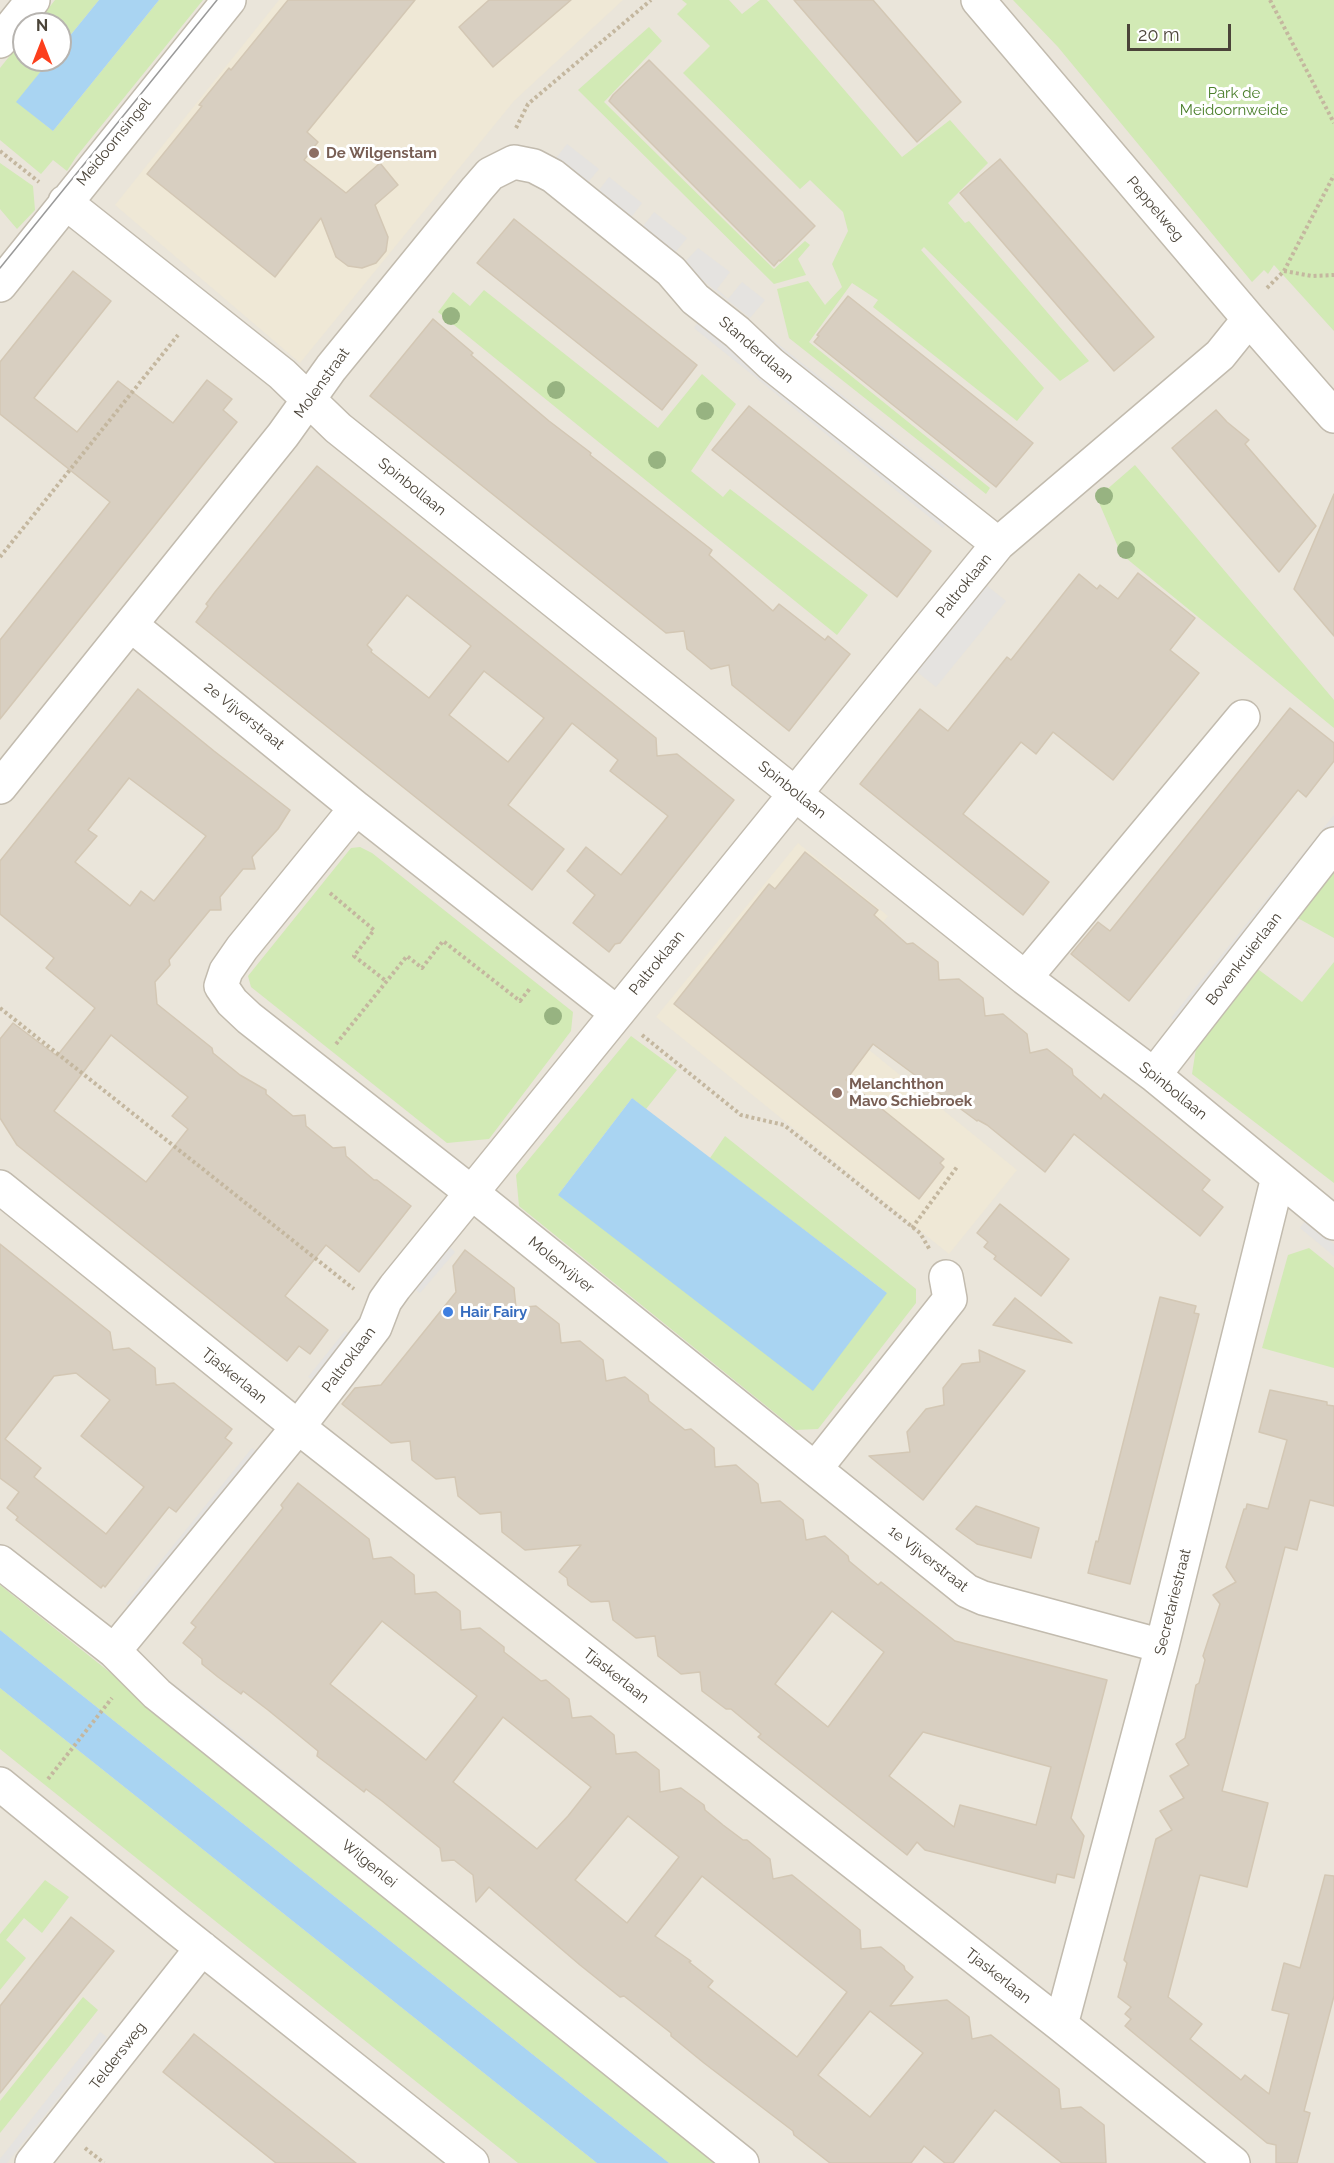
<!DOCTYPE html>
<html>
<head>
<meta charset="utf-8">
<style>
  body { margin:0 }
  #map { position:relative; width:1334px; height:2163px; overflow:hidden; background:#f6f3ec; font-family:Raleway,sans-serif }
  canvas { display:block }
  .north { position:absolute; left:12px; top:12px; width:60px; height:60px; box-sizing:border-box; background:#fff; border:2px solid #b7b4b0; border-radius:50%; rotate:0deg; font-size:16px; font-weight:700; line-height:24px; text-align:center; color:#4b4439 }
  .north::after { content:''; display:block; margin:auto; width:21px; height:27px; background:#fc3f1d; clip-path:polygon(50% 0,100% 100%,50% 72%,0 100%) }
  .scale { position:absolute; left:1127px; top:24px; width:104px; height:27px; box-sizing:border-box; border:3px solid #4b4439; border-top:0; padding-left:8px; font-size:18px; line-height:21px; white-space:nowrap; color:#4b4439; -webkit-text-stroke:4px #fff; paint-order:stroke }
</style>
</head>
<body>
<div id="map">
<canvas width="1334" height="2163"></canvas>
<div class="north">N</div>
<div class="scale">20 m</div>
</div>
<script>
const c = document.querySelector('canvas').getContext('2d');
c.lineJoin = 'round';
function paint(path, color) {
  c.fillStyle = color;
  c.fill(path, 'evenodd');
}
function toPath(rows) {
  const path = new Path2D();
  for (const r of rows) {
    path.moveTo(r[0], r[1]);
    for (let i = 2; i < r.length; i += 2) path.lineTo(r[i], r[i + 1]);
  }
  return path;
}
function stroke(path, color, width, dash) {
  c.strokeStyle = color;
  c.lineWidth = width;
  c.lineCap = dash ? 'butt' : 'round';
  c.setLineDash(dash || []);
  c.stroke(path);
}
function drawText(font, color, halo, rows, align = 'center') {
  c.font = font + ' Raleway,sans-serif';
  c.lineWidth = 6;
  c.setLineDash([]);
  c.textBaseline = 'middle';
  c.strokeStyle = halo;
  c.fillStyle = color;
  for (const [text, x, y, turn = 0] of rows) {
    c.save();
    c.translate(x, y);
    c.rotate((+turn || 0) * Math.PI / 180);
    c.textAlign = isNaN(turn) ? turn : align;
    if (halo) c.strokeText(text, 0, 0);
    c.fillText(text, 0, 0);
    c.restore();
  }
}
const residential = toPath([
  [0,0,1334,0,1334,2163,0,2163],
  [24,24,60,24,60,60,24,60]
]);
const education = toPath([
  [279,0,623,0,514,101,300,363,115,205],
  [798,843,888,916,815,1006,1017,1170,949,1254,656,1017]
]);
const green = toPath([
  [55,0,99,0,60,48,60,24,36,24],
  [159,0,203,0,76,157,67,171,53,160,41,174,0,140,0,68,24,38,24,60,50,60,17,102,53,131],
  [682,0,729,0,742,14,760,0,767,0,902,157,950,120,988,163,948,203,965,223,969,221,1089,361,1060,381,924,247,921,250,1044,388,1017,421,873,307,878,300,852,283,809,342,990,488,986,494,789,338,777,289,808,281,825,305,842,287,832,264,848,231,843,212,810,180,800,189,683,73,710,46,677,14,687,4],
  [1013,0,1334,0,1334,331,1274,265,1268,274,1264,270,1252,282,1058,47],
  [649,27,662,41,604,102,774,269,805,241,810,245,798,259,806,275,774,284,578,90],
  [0,163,33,186,35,210,17,229,0,209],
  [484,290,658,428,702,374,736,404,691,471,723,497,730,489,868,595,837,635,438,312,453,292,470,306],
  [1135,465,1334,700,1334,728,1121,554,1097,498],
  [360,847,372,853,573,1012,571,1031,489,1139,447,1143,251,987,248,976,351,848],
  [1334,865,1334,938,1294,916],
  [1334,962,1334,1183,1192,1074,1197,1042,1255,967,1302,1002],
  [631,1036,677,1070,646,1109,632,1098,558,1195,887,1293,710,1158,725,1136,916,1289,916,1303,818,1429,796,1430,519,1206,516,1175],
  [1309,1248,1334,1268,1334,1368,1262,1348,1288,1255],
  [0,1585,151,1705,724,2163,669,2163,0,1630],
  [0,1688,597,2163,518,2163,0,1749],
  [45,1880,69,1897,42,1933,24,1918,6,1940,26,1958,0,1990,0,1934],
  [83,1997,98,2010,0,2133,0,2101]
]);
const parking = toPath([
  [567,144,599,169,585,186,596,194,609,177,642,203,629,220,641,229,654,212,687,238,674,254,684,263,698,248,730,272,717,289,728,299,742,282,765,300,750,318,553,162],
  [699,321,949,521,943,528,694,328],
  [763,332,968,495,963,502,758,338],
  [986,585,1006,601,936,687,916,671],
  [1334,815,1334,832,1180,1025,1171,1018],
  [1305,1221,1334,1244,1334,1256,1300,1228],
  [448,1245,455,1252,420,1293,413,1288],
  [345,1331,352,1336,316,1383,308,1377],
  [252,1448,259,1454,133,1610,126,1604],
  [174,1684,221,1720,357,1831,352,1837,169,1690],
  [100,2032,107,2037,7,2163,0,2163,0,2159]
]);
const water = toPath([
  [99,0,159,0,53,131,16,102,50,60,60,60,60,48],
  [632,1098,887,1293,813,1391,558,1195],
  [0,1630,669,2163,597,2163,0,1688]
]);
const building = toPath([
  [288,0,415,0,307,132,318,142,304,160,346,193,380,163,398,185,375,205,388,237,386,251,376,263,362,268,348,266,336,257,321,218,275,277,147,174,202,106,199,105,229,68,231,70,288,0],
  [489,0,571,0,493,67,459,27,489,0],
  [794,0,873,0,961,102,917,142,794,0],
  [649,60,815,226,780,261,779,260,774,266,609,101,613,95,649,60],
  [1000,159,1154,337,1114,371,960,193,1000,159],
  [514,219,697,365,662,410,477,263,514,219],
  [73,271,111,301,34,398,77,432,118,381,173,423,207,380,232,399,223,410,237,422,0,719,0,640,110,502,0,414,0,362,73,271],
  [848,296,1033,443,996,487,814,342,819,336,817,335,848,296],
  [433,319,473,353,471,355,549,421,591,453,590,455,712,550,709,555,773,611,779,604,825,640,828,636,850,654,789,731,732,685,729,665,711,669,687,649,684,631,666,633,370,396,433,319],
  [749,406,931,551,897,597,712,450,749,406],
  [1216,410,1227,422,1249,440,1245,444,1316,526,1279,572,1172,448,1216,410],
  [317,466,656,738,657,756,677,754,734,800,620,943,615,944,609,952,573,923,595,895,567,871,586,847,621,875,668,816,610,771,618,760,572,723,508,805,564,849,532,890,196,622,208,606,206,604,215,592,317,466],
  [407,595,471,646,429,698,371,652,372,650,367,645,407,595],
  [484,671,544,718,508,762,449,715,484,671],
  [1334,494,1334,636,1294,589,1334,494],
  [1138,573,1195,618,1170,650,1199,673,1113,780,1053,732,1036,754,1021,742,963,814,1049,882,1023,915,860,784,920,709,948,731,1007,657,1011,660,1079,574,1097,589,1100,585,1118,599,1138,573],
  [138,689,214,751,290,810,278,829,252,857,255,869,243,869,220,897,221,910,210,910,169,960,170,965,155,982,157,1004,212,1048,213,1053,240,1075,266,1090,266,1094,293,1116,305,1115,306,1126,333,1148,345,1147,346,1156,374,1180,377,1180,411,1206,359,1272,326,1245,285,1296,328,1330,310,1354,299,1346,287,1361,17,1145,0,1118,0,1039,13,1023,57,1056,95,1008,46,968,54,958,0,914,0,861,138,689],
  [129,778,206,836,154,901,141,891,130,906,75,862,97,836,88,830,129,778],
  [111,1035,188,1097,172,1116,188,1129,146,1182,54,1111,111,1035],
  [1290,708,1334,743,1334,761,1306,797,1298,790,1129,1001,1071,954,1098,922,1110,931,1290,708],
  [805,852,878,910,874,915,907,944,913,943,938,962,939,980,959,979,983,998,985,1016,1003,1014,1027,1034,1030,1053,1047,1049,1072,1069,1073,1075,1101,1099,1104,1094,1210,1180,1202,1190,1223,1207,1200,1236,1074,1134,1045,1172,987,1125,978,1120,977,1121,873,1044,846,1080,944,1159,940,1163,944,1167,919,1199,674,1004,769,884,775,889,805,852],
  [1000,1204,1069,1259,1041,1296,994,1259,996,1256,984,1247,988,1242,977,1233,1000,1204],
  [0,1244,110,1332,113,1350,129,1348,155,1368,156,1385,174,1383,232,1429,225,1438,232,1443,176,1512,169,1507,105,1587,103,1585,101,1588,40,1539,16,1520,18,1517,7,1508,19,1492,0,1478,0,1244],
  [76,1373,110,1400,81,1436,144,1487,106,1534,34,1477,41,1468,5,1439,54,1376,76,1373],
  [465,1250,514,1288,516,1308,536,1306,559,1324,561,1343,580,1341,603,1360,606,1381,625,1377,648,1395,649,1401,685,1430,691,1429,714,1448,715,1467,736,1465,758,1484,761,1503,780,1501,803,1520,806,1540,825,1536,848,1556,849,1561,878,1585,881,1582,955,1641,1107,1680,1071,1818,1084,1836,1074,1878,1057,1874,1055,1883,925,1850,917,1842,907,1855,758,1737,761,1734,731,1709,726,1709,702,1691,700,1672,681,1674,658,1656,655,1636,636,1638,613,1620,609,1601,591,1602,568,1585,567,1578,559,1572,581,1545,525,1550,502,1532,501,1512,480,1514,458,1496,455,1477,436,1479,412,1460,410,1441,391,1443,342,1404,355,1388,381,1385,427,1328,456,1292,453,1266,465,1250],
  [832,1611,884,1652,828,1727,775,1684,832,1611],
  [923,1732,1051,1767,1036,1825,960,1805,954,1827,889,1776,923,1732],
  [1160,1297,1196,1306,1194,1313,1199,1314,1130,1584,1088,1573,1096,1541,1098,1542,1160,1297],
  [1015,1298,1072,1343,993,1325,1015,1298],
  [979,1350,1025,1371,923,1500,869,1456,910,1452,907,1432,926,1409,944,1405,943,1388,962,1364,980,1362,979,1350],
  [1270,1390,1327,1402,1327,1405,1334,1406,1334,1506,1310,1500,1297,1550,1285,1547,1222,1791,1268,1803,1247,1887,1200,1875,1168,1997,1202,2024,1190,2039,1241,2080,1245,2075,1269,2094,1289,2014,1272,2010,1284,1963,1300,1968,1325,1875,1334,1876,1334,1996,1304,2111,1310,2113,1297,2163,1276,2163,1276,2145,1267,2143,1125,2026,1131,2019,1125,2014,1131,2007,1118,1997,1127,1963,1124,1960,1156,1839,1172,1830,1160,1811,1184,1798,1170,1776,1189,1765,1176,1744,1185,1738,1196,1685,1199,1683,1205,1660,1203,1656,1220,1604,1213,1595,1236,1582,1226,1567,1244,1509,1246,1509,1247,1504,1268,1509,1287,1440,1259,1432,1270,1390],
  [298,1483,369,1539,373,1559,391,1557,414,1575,415,1594,436,1592,460,1611,461,1630,480,1628,504,1647,504,1652,541,1681,546,1680,569,1699,572,1718,591,1716,614,1735,616,1754,636,1752,659,1770,660,1792,681,1788,704,1805,705,1810,723,1825,743,1840,747,1840,770,1859,773,1879,792,1875,860,1930,861,1949,881,1947,904,1966,905,1970,913,1977,890,2006,947,2000,969,2017,972,2039,991,2035,1059,2089,1061,2109,1081,2107,1104,2125,1106,2163,1062,2163,995,2110,953,2163,945,2163,924,2146,911,2163,830,2163,794,2135,793,2131,704,2063,671,2036,671,2033,624,1996,620,1997,580,1965,489,1887,476,1902,473,1875,454,1860,442,1861,440,1848,382,1801,366,1789,364,1792,338,1772,317,1756,318,1751,268,1710,243,1691,241,1694,218,1677,202,1664,202,1659,183,1643,196,1627,191,1623,283,1508,281,1505,298,1483],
  [382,1621,477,1696,426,1760,330,1684,382,1621],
  [503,1717,591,1787,568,1816,537,1849,453,1782,503,1717],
  [628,1816,679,1857,627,1923,575,1880,628,1816],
  [702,1876,847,1992,797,2057,708,1987,713,1981,689,1962,691,1961,655,1936,702,1876],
  [870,2011,923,2053,870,2117,818,2075,870,2011],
  [976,1506,1039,1528,1031,1558,977,1544,956,1529,976,1506],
  [71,1917,114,1951,0,2093,0,2006,71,1917],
  [194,2034,321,2135,356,2163,276,2163,163,2072,194,2034]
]);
const path = toPath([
  [1270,0,1334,123],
  [516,128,528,104,651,0],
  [0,151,39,182],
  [1284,271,1312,276,1334,275],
  [1267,288,1284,271,1334,175],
  [0,557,178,335],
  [330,893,374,930,354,956,386,981],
  [0,1008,354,1289],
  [642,1035,741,1115,784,1125,920,1233,930,1250],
  [336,1044,407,956,422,968,443,941,520,1001,531,987],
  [912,1228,957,1167],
  [48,1779,112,1698],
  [85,2148,104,2163]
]);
const minor = toPath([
  [978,0,1249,319,1334,416],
  [0,41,33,0],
  [65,202,282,374,338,428,1025,978,1154,1075,1334,1223],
  [0,285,229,0],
  [131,625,356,808],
  [0,787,283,435,331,368,477,189,490,174,514,162,534,166,553,176,671,271,695,299,737,332,771,364,998,544],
  [1025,978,1243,717],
  [617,1013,356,808,242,948,226,971,221,986,232,1002,249,1018,472,1193,815,1469,950,1299,946,1277],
  [1154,1075,1334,844],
  [0,1187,298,1427,1061,2025,1233,2163],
  [815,1469,967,1591,983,1598,1162,1646],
  [0,1562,114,1651,157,1694,742,2163],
  [114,1651,298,1427,359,1348,375,1327,385,1301,395,1287,998,544,1220,355,1249,319],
  [0,1784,174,1926,472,2163],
  [1061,2025,1162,1646,1278,1177],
  [32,2163,202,1948]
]);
const tram = toPath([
  [0,268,217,0]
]);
const trees = [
  [451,316],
  [556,390],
  [705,411],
  [657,460],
  [1104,496],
  [1126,550],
  [553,1016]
];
const markers = [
  [314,153,6,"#8d6e63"],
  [837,1093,6,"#8d6e63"],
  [448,1312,6,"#3f7fe0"]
];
const parkNames = [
  ["Park de",1234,93],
  ["Meidoornweide",1234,110]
];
const streetNames = [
  ["Meidoornsingel",114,142,-51],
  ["Peppelweg",1155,209,50],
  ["Standerdlaan",756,350,41],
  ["Molenstraat",322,383,-54],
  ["Spinbollaan",412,487,39],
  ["Paltroklaan",964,586,-51],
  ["2e Vijverstraat",244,716,39],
  ["Spinbollaan",792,790,39],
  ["Bovenkruierlaan",1244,959,-52],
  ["Paltroklaan",657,963,-51],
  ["Spinbollaan",1173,1091,39],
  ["Molenvijver",561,1265,39],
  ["Paltroklaan",349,1360,-53],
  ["Tjaskerlaan",234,1376,39],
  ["1e Vijverstraat",928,1559,38],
  ["Secretariestraat",1173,1602,-76],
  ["Tjaskerlaan",616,1676,38],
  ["Wilgenlei",369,1864,39],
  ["Tjaskerlaan",998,1976,38],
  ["Teldersweg",118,2056,-52]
];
const educationNames = [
  ["De Wilgenstam",326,153],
  ["Melanchthon",849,1084],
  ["Mavo Schiebroek",849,1101]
];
const shopNames = [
  ["Hair Fairy",460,1312]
];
paint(residential, '#eae5da');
paint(education, '#efe8d6');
paint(green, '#d2eab5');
paint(parking, '#e5e3e0');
paint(water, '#a9d4f2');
paint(building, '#d8cfc1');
stroke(building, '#d3c7b4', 1.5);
stroke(minor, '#c2bbae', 36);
stroke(path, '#c4b79f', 4, [3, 3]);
stroke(minor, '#fff', 33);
stroke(tram, '#9a9a9a', 1.5);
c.fillStyle = '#97b381';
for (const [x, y] of trees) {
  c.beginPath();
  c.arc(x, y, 9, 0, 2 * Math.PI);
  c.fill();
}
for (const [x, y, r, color] of markers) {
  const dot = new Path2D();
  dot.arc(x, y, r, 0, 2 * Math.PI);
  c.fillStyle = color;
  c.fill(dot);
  stroke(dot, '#fff', 2);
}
drawText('15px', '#4a7f2a', '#fff', parkNames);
drawText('15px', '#4b4439', '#fff', streetNames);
drawText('bold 15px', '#785e54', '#fff', educationNames, 'left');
drawText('bold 15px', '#366cbe', '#fff', shopNames, 'left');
</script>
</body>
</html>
